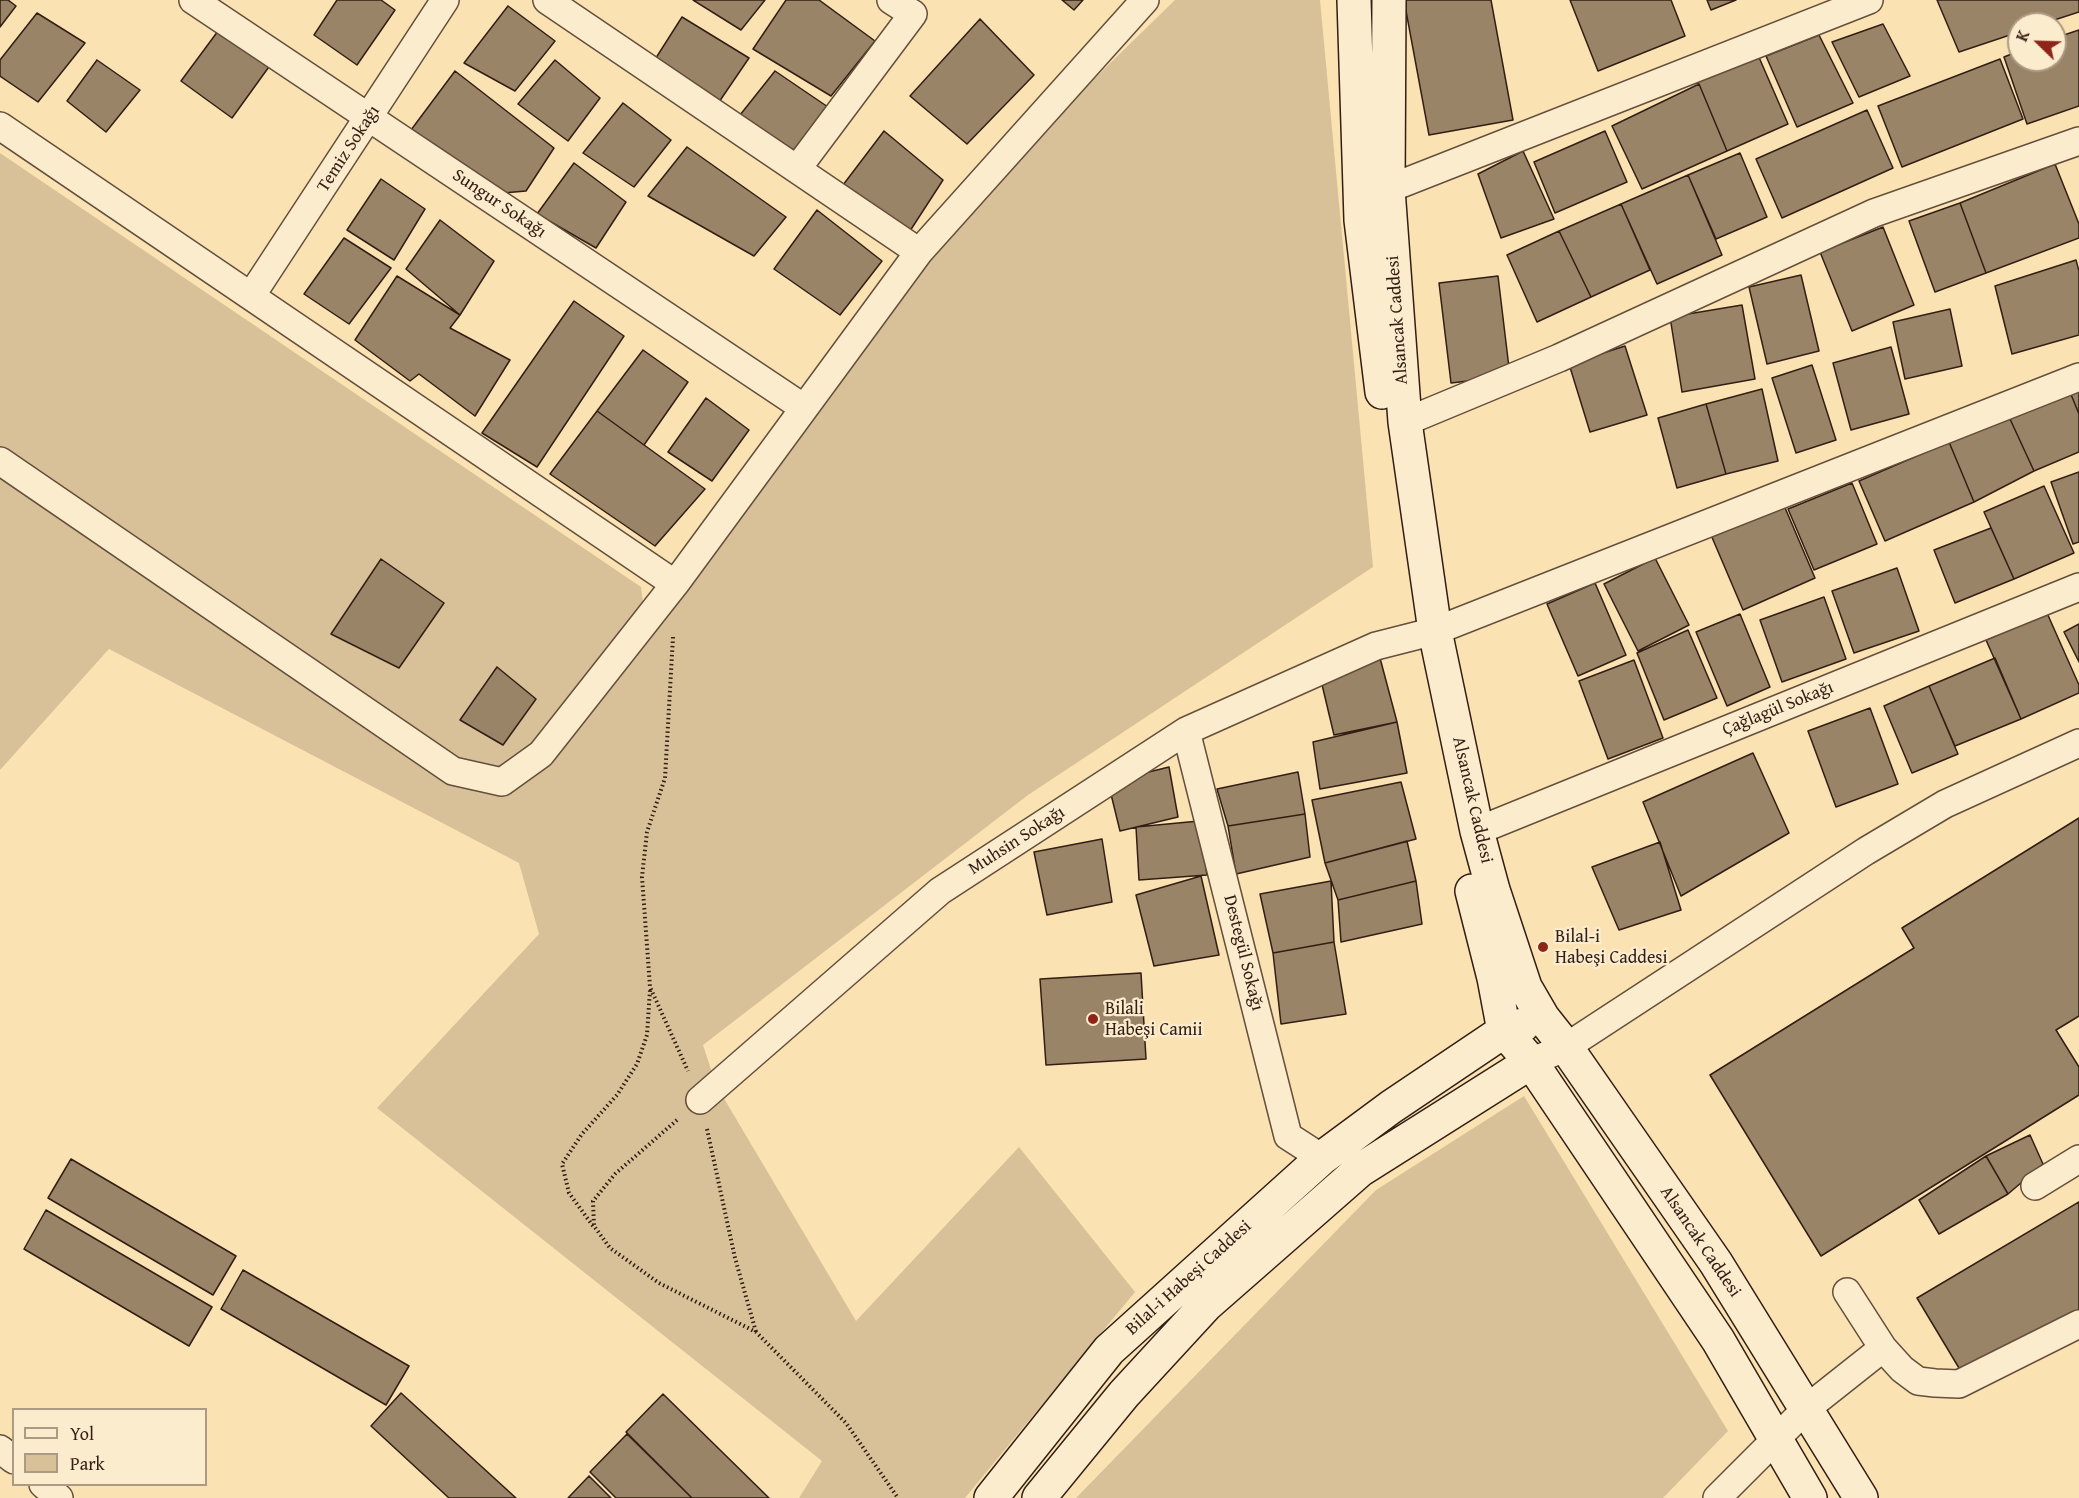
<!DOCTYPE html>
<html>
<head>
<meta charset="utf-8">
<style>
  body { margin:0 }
  #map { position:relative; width:2079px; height:1498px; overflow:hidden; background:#fae2b3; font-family:"Gentium Book Plus",serif }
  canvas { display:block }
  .legend { position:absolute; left:12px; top:1408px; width:195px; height:78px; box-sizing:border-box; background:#fcecce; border:2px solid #ab9a84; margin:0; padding:8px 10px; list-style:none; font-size:18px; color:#321e14 }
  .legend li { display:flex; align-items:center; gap:12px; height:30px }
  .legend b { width:30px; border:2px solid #ab9a84 }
  .north { position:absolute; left:2007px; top:12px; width:60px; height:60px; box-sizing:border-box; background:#fcecce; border:2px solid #ab9a84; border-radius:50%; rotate:293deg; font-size:16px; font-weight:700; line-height:24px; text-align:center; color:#321e14 }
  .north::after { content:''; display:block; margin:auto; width:21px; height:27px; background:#8f2418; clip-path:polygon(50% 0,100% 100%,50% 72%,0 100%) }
</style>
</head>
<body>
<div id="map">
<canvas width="2079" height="1498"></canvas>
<ul class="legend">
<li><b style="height:8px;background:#fcecce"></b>Yol</li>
<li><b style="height:16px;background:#d8c198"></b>Park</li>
</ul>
<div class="north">K</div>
</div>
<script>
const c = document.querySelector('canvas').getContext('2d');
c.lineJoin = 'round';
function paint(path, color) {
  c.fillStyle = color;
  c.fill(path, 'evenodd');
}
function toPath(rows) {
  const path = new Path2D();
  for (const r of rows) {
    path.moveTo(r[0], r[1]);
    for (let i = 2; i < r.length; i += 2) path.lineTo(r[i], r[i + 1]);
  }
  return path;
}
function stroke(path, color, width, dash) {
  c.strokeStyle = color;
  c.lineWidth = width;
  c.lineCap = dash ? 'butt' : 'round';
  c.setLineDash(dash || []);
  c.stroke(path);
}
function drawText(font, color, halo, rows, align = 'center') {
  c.font = font + ' "Gentium Book Plus",serif';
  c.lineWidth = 4.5;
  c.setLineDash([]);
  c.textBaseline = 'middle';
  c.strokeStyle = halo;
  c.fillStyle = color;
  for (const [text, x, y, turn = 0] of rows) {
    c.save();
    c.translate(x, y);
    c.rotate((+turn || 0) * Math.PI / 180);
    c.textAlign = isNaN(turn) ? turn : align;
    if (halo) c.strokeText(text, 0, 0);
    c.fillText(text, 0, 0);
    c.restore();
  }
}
const green = toPath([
  [1175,0,1320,0,1373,567,1028,795,703,1045,716,1085,856,1321,1019,1147,1135,1292,965,1498,799,1498,822,1461,377,1108,539,934,519,863,109,649,0,770,0,153,641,587,646,626,984,186],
  [1524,1096,1728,1431,1663,1498,1076,1498,1376,1190]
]);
const building = toPath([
  [0,0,8,0,16,6,0,27,0,0],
  [337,0,381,0,395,10,357,65,314,35,337,0],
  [693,0,765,0,741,30,693,0],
  [786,0,819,0,875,41,831,96,753,49,786,0],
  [1062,0,1083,0,1074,10,1062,0],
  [1404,0,1491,0,1513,120,1429,135,1404,0],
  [1570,0,1671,0,1685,36,1598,71,1570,0],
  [1707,0,1736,0,1711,10,1707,0],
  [1937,0,2079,0,2079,12,2042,24,2019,24,2019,32,1959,52,1937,0],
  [508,6,555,41,515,91,464,63,508,6],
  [37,13,85,43,38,102,0,76,0,60,37,13],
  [682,17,749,58,719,102,654,61,682,17],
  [980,19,1034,75,967,144,910,96,980,19],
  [1883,24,1910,76,1859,97,1832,42,1883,24],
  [221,27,271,64,232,118,181,81,221,27],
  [2079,30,2079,106,2027,124,2004,57,2019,51,2019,60,2055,60,2055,38,2079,30],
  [1819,35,1853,103,1797,127,1766,56,1819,35],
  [1758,55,1788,124,1727,151,1699,84,1692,83,1758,55],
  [2000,59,2023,119,1902,167,1878,106,2000,59],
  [97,60,140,90,106,132,67,101,97,60],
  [555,60,600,98,568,141,518,104,555,60],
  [455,71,554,148,526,191,503,193,411,130,455,71],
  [775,71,828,107,796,152,740,115,775,71],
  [1699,84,1727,151,1642,189,1612,126,1699,84],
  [623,103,671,140,634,187,583,153,623,103],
  [1867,110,1893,168,1782,218,1756,159,1867,110],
  [884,131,943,180,908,234,843,185,884,131],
  [1605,131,1627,182,1555,213,1534,162,1605,131],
  [687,147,786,217,754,256,648,196,687,147],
  [1523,151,1554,219,1501,238,1478,174,1523,151],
  [1740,153,1767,217,1716,239,1688,175,1740,153],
  [574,163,626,202,596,248,537,214,574,163],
  [2055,164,2079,224,2079,238,1986,273,1960,203,2055,164],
  [1688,175,1722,255,1657,284,1621,204,1688,175],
  [381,179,425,209,394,260,347,230,381,179],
  [1960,203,1986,273,1935,292,1909,221,1960,203],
  [1621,204,1650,270,1591,297,1559,231,1621,204],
  [817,210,882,261,840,315,774,269,817,210],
  [440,220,494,261,460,315,406,269,440,220],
  [1883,227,1914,305,1852,331,1820,252,1883,227],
  [1559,231,1591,297,1537,322,1507,255,1559,231],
  [344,238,391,268,349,324,304,294,344,238],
  [2076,260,2079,271,2079,335,2012,354,1995,286,2076,260],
  [1801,275,1819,351,1767,364,1749,287,1801,275],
  [397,276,460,315,450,328,510,360,475,416,419,374,410,381,355,340,397,276],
  [1498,276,1510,376,1451,383,1439,283,1498,276],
  [574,301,624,336,537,467,482,433,574,301],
  [1742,305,1755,379,1682,392,1670,317,1742,305],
  [1950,309,1962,366,1905,379,1893,322,1950,309],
  [1625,346,1647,415,1590,432,1569,364,1625,346],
  [1891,347,1909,414,1851,430,1833,363,1891,347],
  [643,350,688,382,644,445,597,411,643,350],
  [1812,365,1836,440,1796,453,1772,378,1812,365],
  [1762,389,1778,461,1726,474,1706,404,1762,389],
  [2079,389,2079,414,2070,392,2079,389],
  [2070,392,2079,414,2079,452,2034,471,2010,419,2070,392],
  [706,398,749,430,712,481,668,452,706,398],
  [1706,404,1726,474,1677,488,1658,418,1706,404],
  [597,411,705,489,655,546,550,474,597,411],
  [2010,419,2034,471,1974,502,1949,442,2010,419],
  [1949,442,1974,502,1885,541,1859,481,1949,442],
  [2079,472,2079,542,2073,544,2051,482,2079,472],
  [1852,483,1877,544,1814,570,1788,509,1852,483],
  [2044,486,2074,553,2014,579,1984,512,2044,486],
  [1783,503,1815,578,1743,610,1711,535,1783,503],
  [1991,528,2014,579,1955,603,1934,550,1991,528],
  [1655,558,1689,625,1638,651,1604,584,1655,558],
  [381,559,444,603,399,668,331,634,381,559],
  [1897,568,1919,631,1854,653,1832,591,1897,568],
  [1595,583,1626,655,1578,676,1547,604,1595,583],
  [1824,597,1846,659,1782,682,1760,620,1824,597],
  [2047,613,2079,685,2079,693,2021,719,1986,640,2047,613],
  [1740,614,1770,687,1727,706,1696,632,1740,614],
  [2079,624,2079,662,2064,632,2079,624],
  [1688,630,1717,698,1664,720,1637,653,1688,630],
  [1380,658,1397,722,1334,735,1319,672,1380,658],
  [1995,658,2021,719,1955,746,1929,686,1995,658],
  [1634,660,1663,738,1608,759,1579,681,1634,660],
  [497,667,536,699,503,745,460,720,497,667],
  [1929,686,1958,754,1912,773,1884,706,1929,686],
  [1870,708,1898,784,1836,807,1808,731,1870,708],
  [1397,722,1407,773,1320,789,1313,742,1397,722],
  [1753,753,1789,833,1681,896,1643,802,1753,753],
  [1169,767,1178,817,1120,831,1108,782,1169,767],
  [1298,772,1305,814,1228,826,1217,789,1298,772],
  [1401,782,1416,839,1325,863,1312,800,1401,782],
  [1305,814,1310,857,1236,874,1228,826,1305,814],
  [2079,818,2079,1016,2056,1030,2079,1067,2079,1095,1821,1256,1710,1075,1914,948,1902,928,2079,818],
  [1199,821,1207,875,1139,880,1136,827,1199,821],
  [1102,839,1112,902,1047,915,1034,852,1102,839],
  [1407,841,1416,881,1338,900,1325,863,1407,841],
  [1660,842,1681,910,1619,930,1592,867,1660,842],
  [1201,876,1219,955,1154,966,1136,895,1201,876],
  [1331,881,1334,942,1273,953,1260,894,1331,881],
  [1416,881,1422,924,1341,942,1338,900,1416,881],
  [1334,942,1346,1014,1281,1024,1273,953,1334,942],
  [1141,973,1146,1059,1046,1065,1040,979,1141,973],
  [2030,1135,2043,1164,2008,1194,1986,1156,2030,1135],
  [1986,1156,2008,1194,1939,1234,1919,1200,1986,1156],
  [71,1159,236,1256,213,1295,48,1198,71,1159],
  [2079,1202,2079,1313,1965,1378,1917,1298,2079,1202],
  [46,1210,212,1307,189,1346,24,1249,46,1210],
  [243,1270,409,1366,386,1405,221,1309,243,1270],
  [401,1393,516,1498,449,1498,371,1426,401,1393],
  [663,1394,769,1498,692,1498,626,1432,663,1394],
  [627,1434,692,1498,616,1498,590,1472,627,1434],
  [589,1476,611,1498,568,1498,589,1476]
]);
const path = toPath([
  [673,637,665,778,647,832,642,877,650,987,688,1071],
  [677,1120,615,1174,593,1201,594,1226,610,1248,659,1283,756,1332,846,1423,898,1498],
  [707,1129,735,1258,756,1332],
  [593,1226,569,1193,562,1164,582,1134,617,1095,637,1064,647,1035,650,990]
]);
const street = toPath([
  [193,0,804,408],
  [547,0,919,252],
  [0,126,675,584,919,252,1145,0],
  [797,169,913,14,891,0],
  [1388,189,1869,0],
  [251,296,445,0],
  [1405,422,1559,358,1874,213,2079,141],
  [0,461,453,771,502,782,541,754,675,584],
  [1186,731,1288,1136,1322,1158],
  [1477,831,2079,587],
  [1531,1062,1566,1047,1866,851,1945,804,2079,743],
  [700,1100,940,891,1186,731,1376,646,1435,631,2079,377],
  [2035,1186,2079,1159],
  [1847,1292,1883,1348,1902,1369,1918,1381,1935,1383,1959,1384,2079,1324],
  [0,1449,14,1460],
  [43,1484,59,1498],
  [1717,1498,1806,1409,1883,1348]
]);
const secondary = toPath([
  [1354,0,1361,220,1382,392],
  [1389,0,1388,189,1405,422,1435,631,1477,831,1493,890,1525,987,1543,1018,1566,1047,1716,1263,1861,1498],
  [1472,891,1494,978,1504,1031,1531,1062,1718,1340,1810,1498],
  [991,1498,1109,1350,1322,1158,1391,1107,1504,1031,1523,1025],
  [1039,1498,1124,1394,1206,1305,1360,1170,1531,1062]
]);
const markers = [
  [1543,947,6,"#8f2418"],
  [1093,1019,6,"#8f2418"]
];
const streetNames = [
  ["Temiz Sokağı",349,149,-57],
  ["Sungur Sokağı",499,204,34],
  ["Alsancak Caddesi",1398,320,-94],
  ["Çağlagül Sokağı",1778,709,-22],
  ["Alsancak Caddesi",1472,800,77],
  ["Muhsin Sokağı",1017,841,-33],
  ["Destegül Sokağı",1243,953,76],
  ["Alsancak Caddesi",1700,1242,56],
  ["Bilal-i Habeşi Caddesi",1189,1278,-42]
];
const poiNames = [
  ["Bilal-i",1555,937],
  ["Habeşi Caddesi",1555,958],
  ["Bilali",1105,1009],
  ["Habeşi Camii",1105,1030]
];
paint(green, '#d8c198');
paint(building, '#9a8467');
stroke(building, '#321e14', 1.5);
stroke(street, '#644f3c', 30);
stroke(secondary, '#321e14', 36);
stroke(path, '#321e14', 4, [1.5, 3]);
stroke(street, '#fcecce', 27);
stroke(secondary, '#fcecce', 33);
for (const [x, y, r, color] of markers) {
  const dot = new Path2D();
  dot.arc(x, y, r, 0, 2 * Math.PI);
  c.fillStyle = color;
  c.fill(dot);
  stroke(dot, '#fcecce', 2);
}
drawText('18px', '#321e14', '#fcecce', streetNames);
drawText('18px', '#321e14', '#fcecce', poiNames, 'left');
</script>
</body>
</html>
